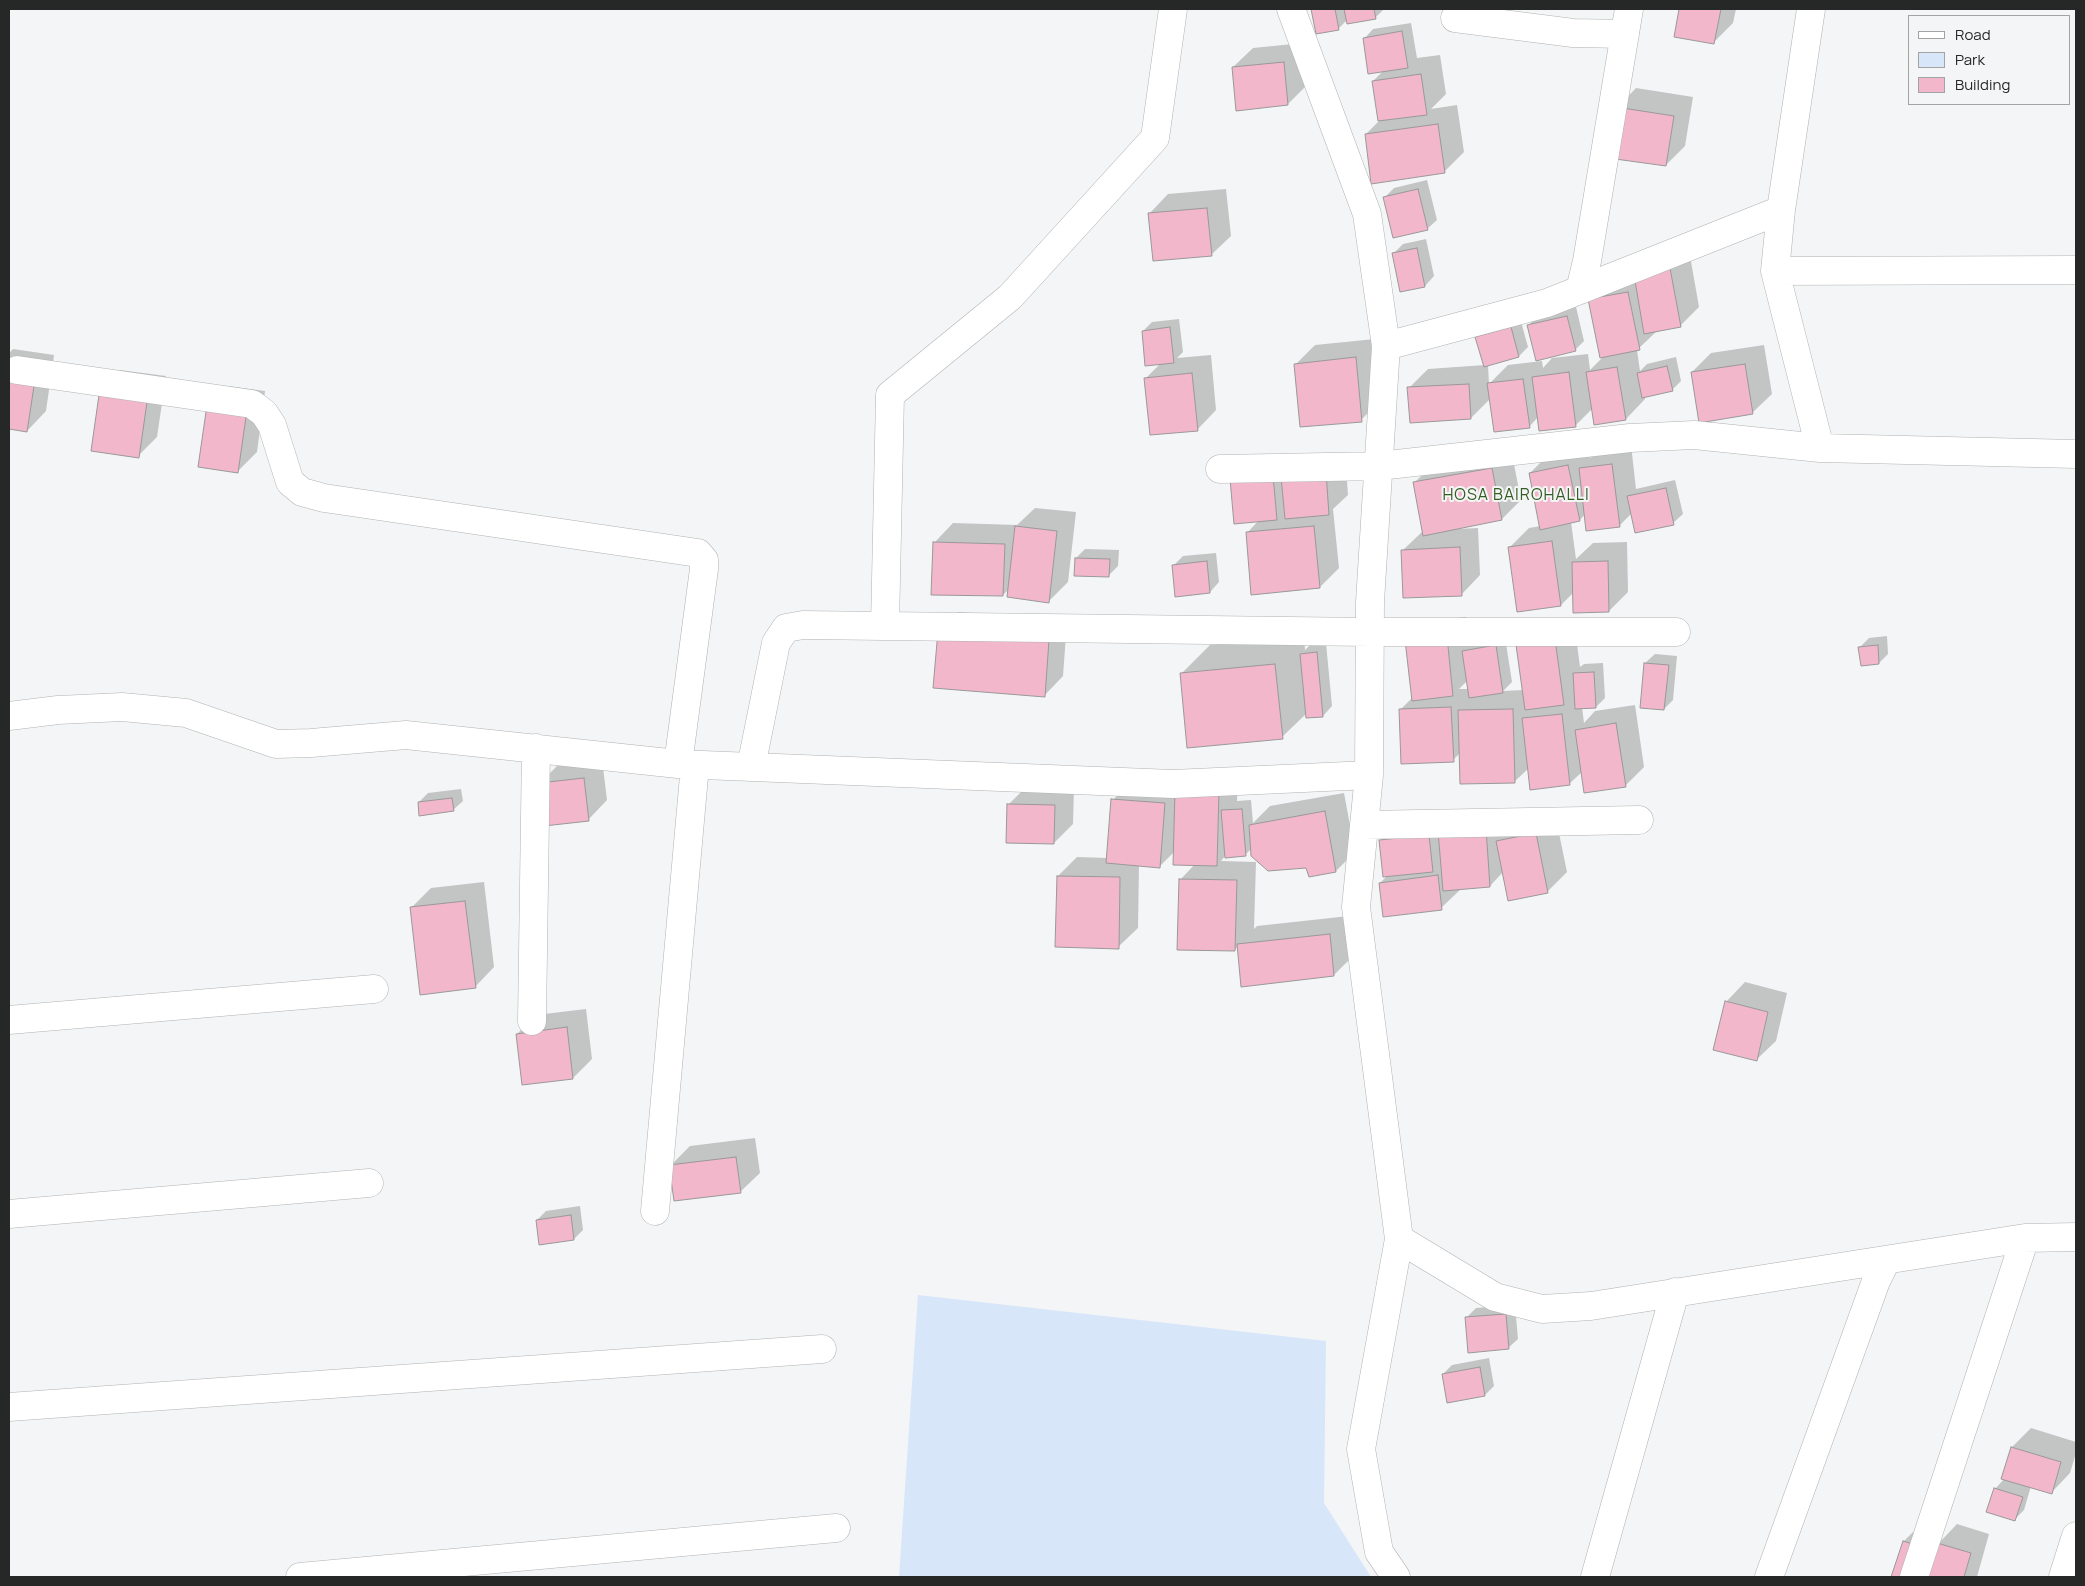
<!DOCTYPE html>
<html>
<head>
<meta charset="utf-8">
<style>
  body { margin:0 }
  #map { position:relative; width:2085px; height:1586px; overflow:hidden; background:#f4f5f6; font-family:Manrope,sans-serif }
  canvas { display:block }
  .frame { position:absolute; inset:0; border:10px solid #262727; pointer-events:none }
  .legend { position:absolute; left:1908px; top:15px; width:162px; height:90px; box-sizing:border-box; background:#f4f5f6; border:1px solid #a2a3a3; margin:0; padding:6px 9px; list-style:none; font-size:15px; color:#262727 }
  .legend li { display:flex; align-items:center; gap:10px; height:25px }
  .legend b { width:25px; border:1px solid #a2a3a3 }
</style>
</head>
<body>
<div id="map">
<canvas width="2085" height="1586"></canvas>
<div class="frame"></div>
<ul class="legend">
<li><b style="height:6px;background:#fff"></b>Road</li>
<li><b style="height:14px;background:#d8e6fa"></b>Park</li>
<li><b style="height:14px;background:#f3b7cb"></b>Building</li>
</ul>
</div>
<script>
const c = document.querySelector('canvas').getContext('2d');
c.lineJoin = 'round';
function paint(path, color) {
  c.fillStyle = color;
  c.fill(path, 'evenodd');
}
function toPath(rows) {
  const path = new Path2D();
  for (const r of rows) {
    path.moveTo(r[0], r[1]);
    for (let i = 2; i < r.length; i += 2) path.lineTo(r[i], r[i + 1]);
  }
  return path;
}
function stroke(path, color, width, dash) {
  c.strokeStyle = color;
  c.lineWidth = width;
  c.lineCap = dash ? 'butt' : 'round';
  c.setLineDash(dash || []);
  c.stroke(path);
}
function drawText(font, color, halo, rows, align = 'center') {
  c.font = font + ' Manrope,sans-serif';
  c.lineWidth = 4;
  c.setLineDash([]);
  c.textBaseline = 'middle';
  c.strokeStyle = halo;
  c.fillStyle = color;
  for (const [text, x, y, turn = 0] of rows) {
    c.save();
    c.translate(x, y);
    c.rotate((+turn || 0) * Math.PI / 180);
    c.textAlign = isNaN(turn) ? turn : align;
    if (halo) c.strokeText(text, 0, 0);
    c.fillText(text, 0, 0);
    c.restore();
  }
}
const green = toPath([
  [918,1295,1326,1341,1324,1503,1371,1577,899,1577]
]);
const shadow = toPath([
  [1312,9,1384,9,1375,18,1347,20,1338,29,1317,32],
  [1680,9,1736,9,1733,23,1714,42,1675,36],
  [1411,23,1417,58,1440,55,1446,94,1431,109,1457,105,1464,152,1444,172,1366,134,1379,121,1373,81,1384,70,1364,39,1373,29],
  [1303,43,1307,85,1288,104,1233,67,1253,48],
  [1636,88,1693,97,1685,146,1666,165,1617,108],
  [1427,180,1437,220,1427,229,1384,198,1394,188],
  [1226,189,1231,236,1211,255,1149,214,1168,194],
  [1426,239,1434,276,1425,286,1401,291,1393,254,1403,244],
  [1689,250,1699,307,1680,326,1658,330,1637,350,1640,371,1647,364,1676,357,1681,381,1672,390,1644,396,1645,399,1626,419,1593,408,1575,426,1538,417,1529,427,1491,398,1471,418,1409,388,1428,369,1485,365,1477,337,1486,328,1520,318,1528,347,1519,356,1488,365,1489,384,1508,365,1542,361,1543,368,1552,358,1588,354,1590,370,1602,358,1589,300],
  [1576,307,1584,341,1575,350,1528,326,1537,316],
  [1179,319,1183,352,1177,358,1211,355,1216,410,1197,430,1145,379,1161,363,1143,331,1152,322],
  [1375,339,1380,401,1361,420,1296,364,1315,345],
  [1764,345,1772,394,1752,413,1692,372,1711,353],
  [13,349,54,355,46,411,27,431,9,428,9,353],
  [120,370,166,376,157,437,138,456,101,389],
  [228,386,265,391,257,452,238,471,209,405],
  [1631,445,1636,489,1675,480,1683,514,1673,523,1632,513,1619,526,1585,514,1580,520,1571,522,1576,559,1593,543,1627,542,1628,592,1609,611,1574,592,1561,605,1510,547,1529,528,1541,526,1530,473,1549,454,1587,446,1590,458,1599,449],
  [1511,449,1521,500,1502,519,1457,528,1457,529,1478,528,1480,575,1461,595,1403,550,1423,531,1414,483,1433,464],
  [1345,454,1348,495,1333,509,1339,568,1320,587,1247,533,1259,520,1250,461],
  [1035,508,1076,512,1068,582,1049,601,1009,589,1003,595,934,543,953,523,1017,525],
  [1085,549,1119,550,1118,566,1109,575,1076,558],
  [1216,553,1219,582,1210,592,1173,566,1183,556],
  [958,612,1067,621,1063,676,1044,696,939,631],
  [1466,617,1469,645,1505,637,1512,682,1503,691,1523,690,1517,645,1574,621,1580,667,1584,664,1603,663,1605,698,1596,707,1582,707,1584,723,1595,711,1635,705,1644,767,1625,786,1582,772,1569,784,1529,768,1514,782,1460,753,1453,760,1400,710,1413,697,1425,621],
  [1467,681,1468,689,1459,689],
  [1304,636,1305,650,1310,645,1326,643,1332,706,1323,716,1307,713,1282,737,1181,674,1210,645],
  [1887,636,1888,654,1879,663,1860,647,1869,638],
  [1655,654,1677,656,1673,700,1664,709,1645,663],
  [602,759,607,800,588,820,540,783,559,764],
  [1238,773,1237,801,1251,800,1253,823,1270,806,1344,793,1355,852,1336,871,1307,867,1252,848,1245,855,1225,856,1221,861,1256,862,1254,929,1257,926,1349,916,1353,956,1334,975,1238,946,1235,950,1180,880,1195,864,1175,851,1160,866,1139,865,1138,928,1118,947,1058,876,1077,857,1108,858,1113,800,1132,780],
  [1028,785,1074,786,1073,824,1054,843,1009,804],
  [461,789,463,801,453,810,419,802,428,793],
  [1555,814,1567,872,1548,891,1509,900,1503,872,1490,886,1461,889,1441,908,1380,883,1388,875,1381,840,1400,821],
  [484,882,494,967,475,987,411,908,431,888],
  [1745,982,1787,993,1776,1041,1756,1060,1726,1002],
  [586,1009,592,1059,573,1078,523,1084,517,1034,536,1015],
  [755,1138,760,1173,740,1192,671,1165,690,1146],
  [580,1206,583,1230,574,1239,540,1243,537,1220,546,1211],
  [1515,1305,1518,1339,1508,1348,1466,1318,1476,1308],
  [1489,1358,1494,1386,1485,1395,1443,1374,1452,1365],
  [2031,1428,2076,1442,2076,1453,2070,1473,2051,1493,2031,1486,2024,1510,2015,1519,1995,1489,2005,1478,2012,1447],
  [1957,1524,1989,1534,1977,1577,1928,1577,1938,1544],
  [1913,1532,1927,1536,1912,1577,1893,1577,1904,1541]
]);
const building = toPath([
  [1311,9,1335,9,1339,30,1316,34,1311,9],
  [1344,9,1374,9,1376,19,1347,24,1344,9],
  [1679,9,1721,9,1714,44,1674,37,1679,9],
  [1402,31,1408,68,1368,74,1363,38,1402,31],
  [1284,62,1288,105,1236,111,1232,67,1284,62],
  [1421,74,1427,115,1378,121,1372,81,1421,74],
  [1616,107,1674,116,1666,166,1608,158,1616,107],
  [1438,124,1445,173,1371,184,1365,134,1438,124],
  [1418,189,1428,230,1393,238,1383,197,1418,189],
  [1207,208,1212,256,1153,261,1148,213,1207,208],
  [1417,248,1425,287,1400,292,1392,253,1417,248],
  [1670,268,1681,327,1644,334,1634,275,1670,268],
  [1628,292,1640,350,1600,358,1588,299,1628,292],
  [1567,316,1576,351,1536,361,1527,325,1567,316],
  [1170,327,1174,363,1145,366,1142,331,1170,327],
  [1511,327,1519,357,1484,367,1475,337,1511,327],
  [1356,357,1362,422,1300,427,1294,364,1356,357],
  [1745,364,1753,414,1699,423,1691,372,1745,364],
  [1667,366,1673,391,1642,398,1637,373,1667,366],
  [1617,367,1626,420,1594,425,1586,372,1617,367],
  [9,370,36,373,27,432,9,429,9,370],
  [1569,372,1576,427,1539,431,1532,377,1569,372],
  [1192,373,1198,431,1150,435,1144,378,1192,373],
  [1523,379,1530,428,1494,432,1487,383,1523,379],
  [1469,384,1471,419,1410,423,1407,387,1469,384],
  [100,388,148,395,139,458,91,451,100,388],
  [207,405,247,410,238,473,198,467,207,405],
  [1612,464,1620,527,1586,531,1579,468,1612,464],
  [1568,465,1580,521,1540,530,1529,473,1568,465],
  [1492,468,1502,520,1423,536,1413,482,1492,468],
  [1326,472,1329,515,1285,519,1281,477,1326,472],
  [1273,475,1277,520,1234,524,1230,479,1273,475],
  [1666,488,1674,525,1635,533,1627,496,1666,488],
  [1015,526,1057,531,1049,603,1007,597,1015,526],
  [1314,526,1320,588,1251,595,1246,532,1314,526],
  [1552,541,1561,606,1517,612,1508,547,1552,541],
  [933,542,1005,544,1003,596,931,595,933,542],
  [1460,547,1462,596,1403,598,1401,550,1460,547],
  [1075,558,1110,559,1109,577,1074,576,1075,558],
  [1207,561,1210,593,1175,597,1172,565,1207,561],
  [1608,561,1609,612,1573,613,1572,562,1608,561],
  [938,631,1049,640,1045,697,933,688,938,631],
  [1447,636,1453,696,1412,701,1405,640,1447,636],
  [1555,639,1564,705,1525,710,1516,645,1555,639],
  [1496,645,1503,693,1469,698,1462,651,1496,645],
  [1878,645,1879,664,1861,666,1858,647,1878,645],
  [1317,652,1323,717,1306,718,1300,654,1317,652],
  [1644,663,1669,665,1664,710,1640,708,1644,663],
  [1275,664,1283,739,1187,748,1180,673,1275,664],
  [1594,672,1596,708,1575,709,1573,673,1594,672],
  [1451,707,1454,762,1401,764,1399,709,1451,707],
  [1513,709,1515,783,1460,784,1458,710,1513,709],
  [1562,714,1570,785,1530,790,1522,718,1562,714],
  [1616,723,1626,787,1584,793,1575,730,1616,723],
  [584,778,589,821,544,826,539,783,584,778],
  [1175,791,1219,791,1217,866,1173,865,1175,791],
  [452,798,454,811,419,816,418,802,452,798],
  [1111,799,1165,803,1160,868,1106,863,1111,799],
  [1007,804,1055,805,1054,844,1006,843,1007,804],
  [1242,809,1246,856,1225,858,1221,810,1242,809],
  [1325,811,1336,872,1309,877,1306,868,1268,871,1251,856,1249,825,1325,811],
  [1486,828,1490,887,1443,891,1438,831,1486,828],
  [1536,833,1548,893,1508,901,1496,841,1536,833],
  [1429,835,1433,872,1383,877,1379,840,1429,835],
  [1438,875,1442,910,1383,917,1379,883,1438,875],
  [1057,876,1120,877,1119,949,1055,947,1057,876],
  [1179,879,1237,880,1235,951,1177,950,1179,879],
  [465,901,476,988,420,995,410,907,465,901],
  [1330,934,1334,976,1241,987,1237,944,1330,934],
  [1725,1001,1768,1012,1757,1061,1713,1050,1725,1001],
  [567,1027,573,1079,522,1085,516,1034,567,1027],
  [736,1157,741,1193,674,1201,669,1165,736,1157],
  [571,1215,574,1240,539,1245,536,1220,571,1215],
  [1506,1314,1509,1349,1468,1353,1465,1317,1506,1314],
  [1480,1367,1485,1396,1447,1403,1442,1374,1480,1367],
  [2011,1447,2061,1462,2052,1494,2001,1479,2011,1447],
  [1994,1488,2023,1497,2015,1521,1986,1512,1994,1488],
  [1903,1541,1919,1546,1909,1577,1891,1577,1903,1541],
  [1937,1543,1971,1553,1964,1577,1927,1577,1937,1543]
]);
const minor = toPath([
  [1291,9,1367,214,1386,346,1370,602,1369,775,1356,907,1399,1239,1361,1449,1379,1552,1396,1577],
  [1811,9,1781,210,1775,271,2076,270],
  [1455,18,1573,33,1625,34],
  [1775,271,1820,448,2076,454],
  [1580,290,1587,261,1629,9],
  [1386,346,1547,303,1781,210],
  [17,370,252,404,264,413,272,425,290,482,302,492,324,498,698,553,704,560,704,569,678,764],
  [1220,469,1379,466,1630,438,1694,435,1820,448],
  [885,626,890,395,1010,297,1155,138,1173,9],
  [9,716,58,710,122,707,186,713,276,744,311,743,406,735,678,764,1173,784,1369,775],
  [751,767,776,643,786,628,803,625,1371,632,1676,632],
  [1364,825,1639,820],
  [9,1020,374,989],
  [532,1021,536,748],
  [655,1211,695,765],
  [9,1214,369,1183],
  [1399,1239,1495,1297,1542,1309,1591,1306,2025,1238,2076,1237],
  [9,1407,822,1349],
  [300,1577,836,1528],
  [1595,1577,1675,1292],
  [1769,1577,1876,1281,1886,1261],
  [1914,1577,2025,1238],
  [2063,1577,2076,1536]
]);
const neighbourhoodNames = [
  ["HOSA BAIROHALLI",1516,496]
];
paint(green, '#d8e6fa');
paint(shadow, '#0003');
paint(building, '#f3b7cb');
stroke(building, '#999898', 1);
stroke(minor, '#b1b2b3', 29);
stroke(minor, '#fff', 28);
c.letterSpacing = '1px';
drawText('16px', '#335d22', '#f4f5f6', neighbourhoodNames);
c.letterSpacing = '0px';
</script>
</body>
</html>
